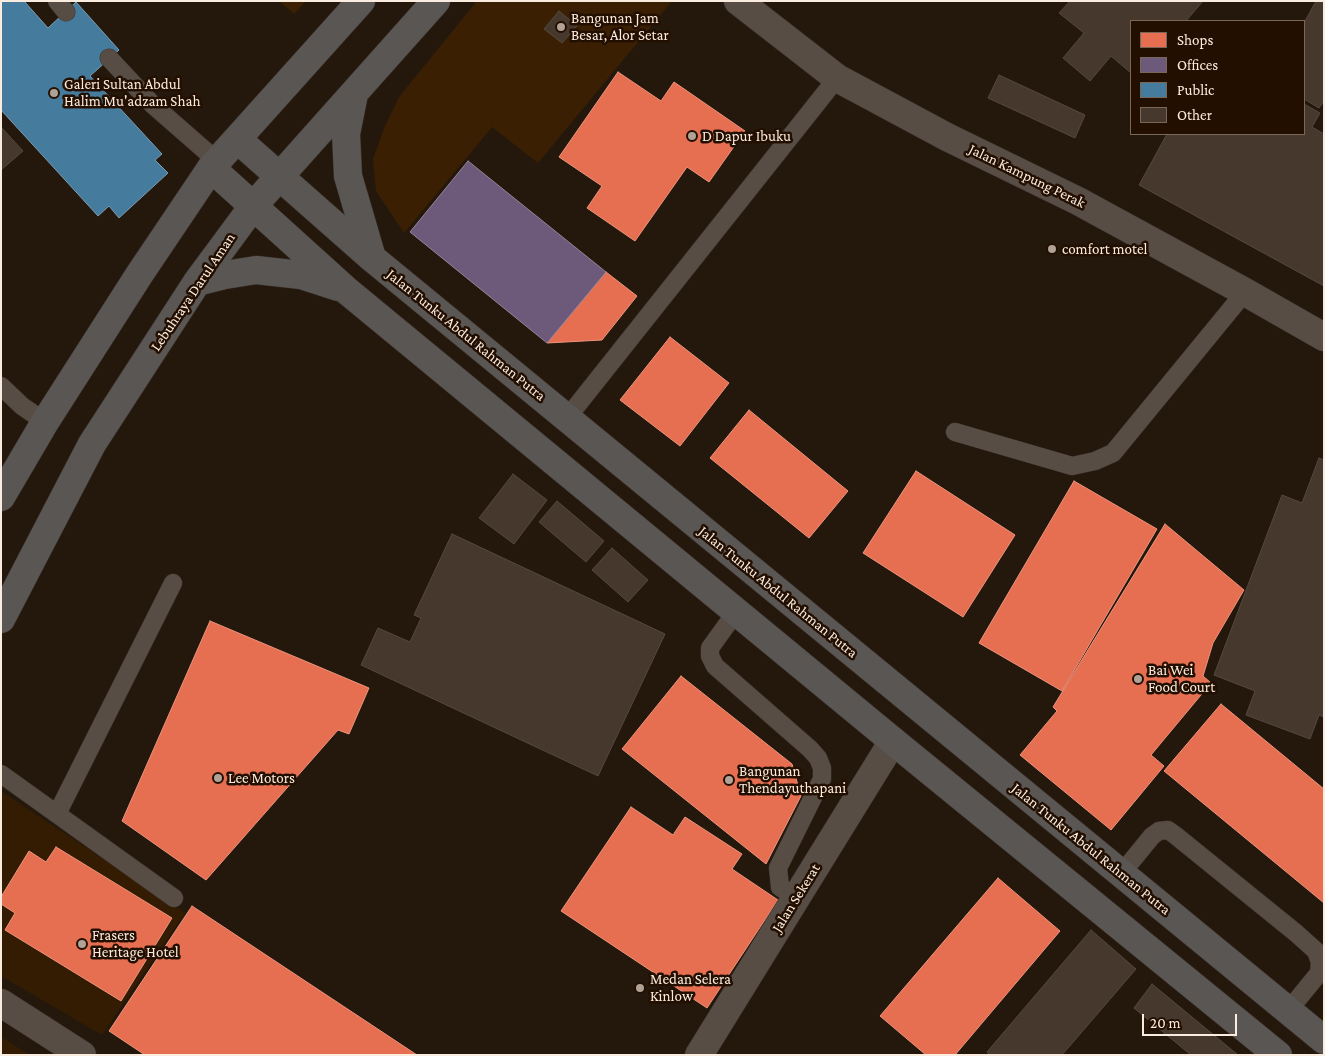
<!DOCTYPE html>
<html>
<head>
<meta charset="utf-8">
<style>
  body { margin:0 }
  #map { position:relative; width:1325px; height:1056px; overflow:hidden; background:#24180d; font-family:"Crimson Pro",serif }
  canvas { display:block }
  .frame { position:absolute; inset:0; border:2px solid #fbece0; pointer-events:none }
  .legend { position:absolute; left:1130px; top:20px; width:175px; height:115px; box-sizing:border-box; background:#230f00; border:1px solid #79675a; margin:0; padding:6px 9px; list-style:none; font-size:15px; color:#fbece0 }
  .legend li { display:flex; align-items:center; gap:10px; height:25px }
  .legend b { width:25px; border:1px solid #79675a }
  .scale { position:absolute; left:1142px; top:1014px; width:95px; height:22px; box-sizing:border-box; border:2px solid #fbece0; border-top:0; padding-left:6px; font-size:15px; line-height:18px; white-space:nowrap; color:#fbece0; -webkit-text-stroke:4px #230f00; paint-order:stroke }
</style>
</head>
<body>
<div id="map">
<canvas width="1325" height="1056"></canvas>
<div class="frame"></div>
<ul class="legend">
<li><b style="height:14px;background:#e76f51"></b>Shops</li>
<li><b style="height:14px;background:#6d597a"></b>Offices</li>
<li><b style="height:14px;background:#457b9d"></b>Public</li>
<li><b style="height:14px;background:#46382c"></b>Other</li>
</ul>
<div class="scale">20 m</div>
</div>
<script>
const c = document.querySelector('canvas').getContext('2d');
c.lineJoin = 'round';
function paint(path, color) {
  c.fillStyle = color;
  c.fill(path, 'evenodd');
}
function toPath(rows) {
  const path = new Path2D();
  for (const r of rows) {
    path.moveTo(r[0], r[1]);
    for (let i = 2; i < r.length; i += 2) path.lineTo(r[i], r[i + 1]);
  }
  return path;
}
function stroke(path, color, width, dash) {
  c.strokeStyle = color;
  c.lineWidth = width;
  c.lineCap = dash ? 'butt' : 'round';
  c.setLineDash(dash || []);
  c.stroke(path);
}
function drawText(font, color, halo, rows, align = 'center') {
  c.font = font + ' "Crimson Pro",serif';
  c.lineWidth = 5;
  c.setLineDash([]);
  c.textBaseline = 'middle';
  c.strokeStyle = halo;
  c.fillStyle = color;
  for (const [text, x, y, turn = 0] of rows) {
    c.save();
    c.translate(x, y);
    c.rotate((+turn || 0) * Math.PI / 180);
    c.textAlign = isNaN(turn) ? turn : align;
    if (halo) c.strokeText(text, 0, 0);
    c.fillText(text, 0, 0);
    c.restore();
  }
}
const built = toPath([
  [1,791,185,913,102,1035,1,976],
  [1,1037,30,1055,1,1055]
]);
const green = toPath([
  [279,1,306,1,294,14],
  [477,1,672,1,538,163,492,127,404,233,376,191,373,159,384,128,399,97]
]);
const shops = toPath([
  [618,72,661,101,674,82,745,131,709,182,687,167,635,241,587,208,602,186,559,157,618,72],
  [606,272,637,296,602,340,547,343,606,272],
  [670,337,729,383,680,446,620,400,670,337],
  [749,410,848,491,809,538,710,458,749,410],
  [916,471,1015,535,963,617,863,553,916,471],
  [1074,481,1157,529,1062,691,979,643,1074,481],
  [1165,524,1244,590,1213,643,1203,676,1211,683,1151,755,1164,766,1111,830,1020,755,1057,711,1053,707,1165,524],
  [210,621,369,688,349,734,338,730,206,880,122,821,210,621],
  [681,676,792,764,801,796,766,864,622,749,681,676],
  [1221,704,1324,789,1324,903,1164,771,1221,704],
  [631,807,673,835,685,817,742,854,732,869,778,900,707,1008,561,911,631,807],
  [56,847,172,918,121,1001,5,930,15,913,1,904,1,897,29,851,46,862,56,847],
  [998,878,1060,931,955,1055,926,1055,880,1016,998,878],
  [192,906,417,1055,145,1055,109,1031,192,906]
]);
const offices = toPath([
  [468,161,606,272,547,343,410,232,468,161]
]);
const public = toPath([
  [1,1,24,1,48,28,76,2,119,50,90,76,162,154,155,160,168,173,119,218,109,206,98,216,1,110,1,1]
]);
const building = toPath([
  [1070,1,1203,1,1186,21,1131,21,1131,73,1111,56,1090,81,1063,58,1084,33,1059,13,1070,1],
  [1316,1,1324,1,1324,101,1319,108,1304,99,1304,23,1316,1],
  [559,11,577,26,562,43,544,29,559,11],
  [999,75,1085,115,1075,138,988,98,999,75],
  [1304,104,1320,113,1312,127,1324,134,1324,286,1139,185,1167,134,1304,134,1304,104],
  [1,127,23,151,1,170,1,127],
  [1319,458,1324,460,1324,717,1319,715,1310,739,1246,715,1255,691,1214,675,1282,495,1302,503,1319,458],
  [513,474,547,500,514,544,479,518,513,474],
  [557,501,604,541,586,562,539,522,557,501],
  [452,534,665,634,598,776,361,665,378,628,410,642,421,618,414,615,452,534],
  [612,548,648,580,628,602,592,570,612,548],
  [1091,930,1136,969,1062,1055,990,1055,987,1052,1091,930],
  [1152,984,1238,1055,1191,1055,1134,1008,1152,984]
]);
const lane = toPath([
  [57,1,66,12],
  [109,58,153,105,217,161],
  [1,386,22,406,45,422],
  [567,418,837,78],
  [955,432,1072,466,1095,461,1113,453,1245,292],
  [736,612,710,648,710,656,715,666,810,749,818,758,822,768,822,779,778,868,780,887,796,898],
  [1,774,174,898],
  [57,814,173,583],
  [1121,874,1152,836,1159,831,1168,830,1175,835,1296,933,1316,951,1320,962,1319,973,1288,1011]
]);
const street = toPath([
  [738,1,837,78,947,137,1078,201,1245,292,1324,337],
  [1,1003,82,1055],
  [699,1055,893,741]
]);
const primary = toPath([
  [354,94,346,134,348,176,372,258],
  [237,139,372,258,1324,1040],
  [211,168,346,290,893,741,1278,1055],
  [197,282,225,275,256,270,301,275,338,287],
  [1,497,45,422,139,275,211,168,361,1],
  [1,619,92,444,197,282,254,205,436,1]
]);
const markers = [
  [561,27,5,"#b0a296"],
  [54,93,5,"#b0a296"],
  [692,136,5,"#b0a296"],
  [1052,249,5,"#b0a296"],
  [1138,679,5,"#b0a296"],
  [218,778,5,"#b0a296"],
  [729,780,5,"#b0a296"],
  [82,944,5,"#b0a296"],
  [640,988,5,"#b0a296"]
];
const poiNames = [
  ["Bangunan Jam",571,18],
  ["Besar, Alor Setar",571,35],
  ["Galeri Sultan Abdul",64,84],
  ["Halim Mu'adzam Shah",64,101],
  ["D Dapur Ibuku",702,136],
  ["comfort motel",1062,249],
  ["Bai Wei",1148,670],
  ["Food Court",1148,687],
  ["Bangunan",739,771],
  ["Thendayuthapani",739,788],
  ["Lee Motors",228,778],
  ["Frasers",92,935],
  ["Heritage Hotel",92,952],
  ["Medan Selera",650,979],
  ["Kinlow",650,996]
];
const streetNames = [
  ["Jalan Kampung Perak",1027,176,26],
  ["Lebuhraya Darul Aman",193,292,-56],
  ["Jalan Tunku Abdul Rahman Putra",466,335,39],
  ["Jalan Tunku Abdul Rahman Putra",778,592,39],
  ["Jalan Tunku Abdul Rahman Putra",1091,849,39],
  ["Jalan Sekerat",796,898,-58]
];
paint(built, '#341c03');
paint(green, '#3a1f03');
paint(shops, '#e76f51');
stroke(shops, '#ed947c', 1);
paint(offices, '#6d597a');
stroke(offices, '#988599', 1);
paint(public, '#457b9d');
stroke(public, '#7c9db1', 1);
paint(building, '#46382c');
stroke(building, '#534940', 1);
stroke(lane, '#3c322b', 19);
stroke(street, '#3c322b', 29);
stroke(primary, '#3c322b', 29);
stroke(lane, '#574d45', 18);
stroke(street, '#574d45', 28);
stroke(primary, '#5a5654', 28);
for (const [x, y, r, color] of markers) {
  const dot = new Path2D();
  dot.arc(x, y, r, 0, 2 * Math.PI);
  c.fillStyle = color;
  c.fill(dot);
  stroke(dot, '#230f00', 2);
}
drawText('15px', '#fbece0', '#230f00', poiNames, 'left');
drawText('15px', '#fbece0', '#230f00', streetNames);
</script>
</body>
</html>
